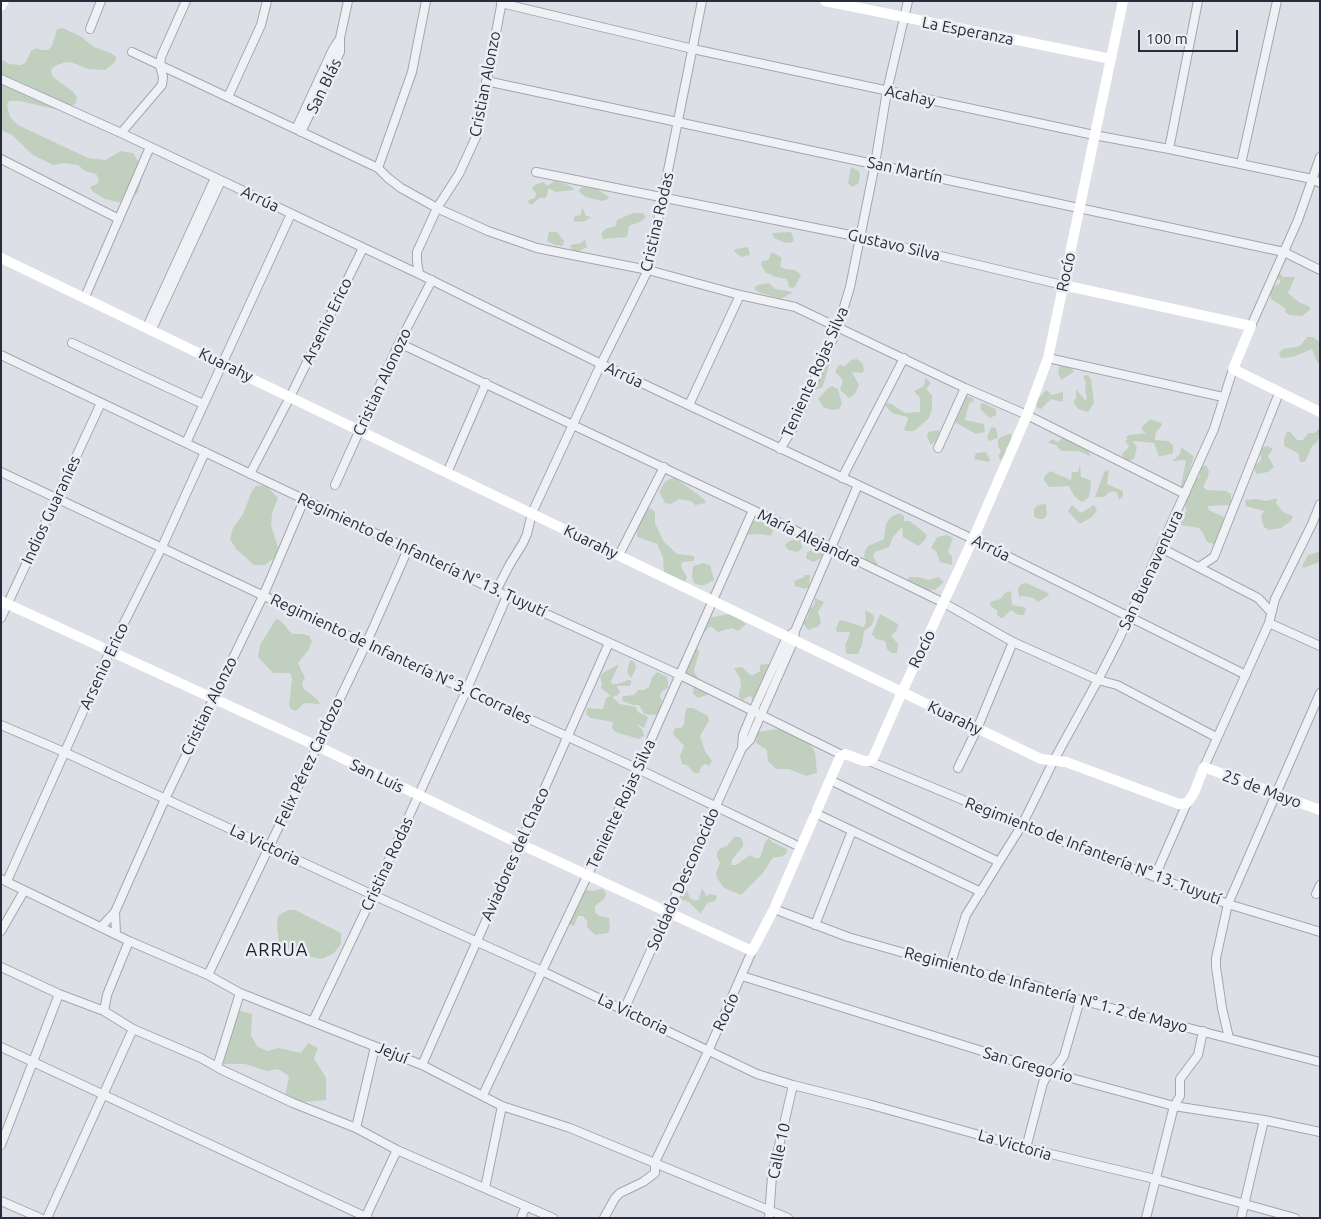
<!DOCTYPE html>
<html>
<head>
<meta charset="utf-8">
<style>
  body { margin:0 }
  #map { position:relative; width:1321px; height:1219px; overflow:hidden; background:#dddfe6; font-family:Ubuntu,sans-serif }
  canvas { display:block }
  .frame { position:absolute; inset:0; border:2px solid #272c3c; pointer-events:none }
  .scale { position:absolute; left:1138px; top:30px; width:100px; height:22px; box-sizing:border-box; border:2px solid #272c3c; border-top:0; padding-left:6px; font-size:15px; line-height:18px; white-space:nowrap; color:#272c3c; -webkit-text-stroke:4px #eceef4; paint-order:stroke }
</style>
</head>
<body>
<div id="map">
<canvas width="1321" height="1219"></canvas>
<div class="frame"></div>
<div class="scale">100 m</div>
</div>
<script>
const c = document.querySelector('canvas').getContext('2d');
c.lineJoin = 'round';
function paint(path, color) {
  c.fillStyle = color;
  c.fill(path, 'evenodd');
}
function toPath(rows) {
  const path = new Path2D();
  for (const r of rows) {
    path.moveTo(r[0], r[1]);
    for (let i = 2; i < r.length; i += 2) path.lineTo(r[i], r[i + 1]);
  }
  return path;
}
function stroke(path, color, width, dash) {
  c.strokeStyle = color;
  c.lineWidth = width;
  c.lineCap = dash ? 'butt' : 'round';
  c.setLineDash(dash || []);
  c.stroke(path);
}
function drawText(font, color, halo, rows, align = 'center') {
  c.font = font + ' Ubuntu,sans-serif';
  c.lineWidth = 5;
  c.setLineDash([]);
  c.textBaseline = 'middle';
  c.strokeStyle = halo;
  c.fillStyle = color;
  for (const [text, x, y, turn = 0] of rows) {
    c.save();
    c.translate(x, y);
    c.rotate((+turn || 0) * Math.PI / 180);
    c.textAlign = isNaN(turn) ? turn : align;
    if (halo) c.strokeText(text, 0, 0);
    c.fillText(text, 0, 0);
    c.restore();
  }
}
const green = toPath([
  [63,28,80,36,94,47,111,53,116,57,115,62,105,70,88,69,73,63,66,62,55,66,51,70,52,76,73,92,77,97,76,103,66,110,54,109,20,101,9,101,7,106,10,117,18,125,88,158,105,160,121,151,133,153,140,164,141,181,138,192,129,201,118,202,105,199,93,192,90,187,97,184,99,179,96,174,85,171,78,165,64,163,53,165,33,155,12,135,1,130,1,59,9,64,21,65,26,62,31,51,36,48,42,50,48,50,52,46,57,29],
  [851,167,859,171,860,176,858,184,852,187,848,183],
  [555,181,569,185,575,190,555,192,549,188,546,198,540,198,531,205,527,201,535,198,536,193,532,189,533,186,543,182,547,186],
  [583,187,597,189,609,197,608,199,602,201,586,197,579,192,580,189],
  [582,207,586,216,592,217,583,222,573,221,575,216,581,215],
  [633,213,643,213,646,217,642,221,629,226,627,237,603,239,601,234,605,229,616,226,617,220],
  [549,232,557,232,564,241,563,246,555,245,547,241],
  [791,232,794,240,792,242,786,243,774,238,772,233],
  [585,239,587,247,577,252,572,250,570,245,581,243],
  [748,247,750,255,741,257,734,251,736,249],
  [772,252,782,258,780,266,785,269,795,270,801,275,795,287,792,288,789,287,787,279,776,277,765,272,761,264,762,261,768,260],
  [1278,271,1283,277,1295,277,1288,293,1299,302,1310,307,1310,310,1302,316,1289,315,1285,312,1286,309,1271,299,1270,293,1272,288,1280,283,1280,280,1274,277],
  [769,283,775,289,793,292,781,299,761,293,755,290,755,287,757,285],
  [1307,337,1313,337,1320,342,1320,363,1317,362,1312,349,1292,357,1281,358,1279,353,1283,349,1300,346],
  [829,356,830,362,823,386,821,388,815,390,809,386,823,357],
  [857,359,863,364,864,371,862,373,852,372,859,385,855,394,849,398,840,390,843,380,835,372,839,365,845,366,851,360],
  [1064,364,1070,365,1074,372,1061,380,1058,372,1059,367],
  [1088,375,1091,379,1094,403,1088,412,1078,409,1073,402,1076,398,1076,389,1085,400,1087,399,1085,389,1086,383,1083,376],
  [925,378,931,383,926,389,932,395,932,409,929,418,914,431,906,431,904,429,908,419,907,417,892,413,884,404,890,403,905,413,920,412,920,398,914,391,924,386],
  [832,386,838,389,842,404,839,409,832,410,823,407,818,399,828,388],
  [1046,390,1052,395,1063,392,1063,400,1061,402,1051,399,1041,409,1038,408,1034,404,1035,402],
  [966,396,973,398,974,401,969,404,965,420,984,424,985,432,976,434,953,421,959,405],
  [983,403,996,409,996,415,990,418,981,410,980,404],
  [1150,419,1161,423,1162,425,1156,432,1155,440,1168,441,1173,445,1173,453,1159,457,1154,443,1133,441,1137,447,1134,459,1125,462,1122,454,1128,448,1129,446,1125,441,1128,439,1126,438,1128,435,1146,433,1142,430,1142,427],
  [991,427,996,428,998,438,989,441,987,437],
  [1320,428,1320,435,1317,442,1312,446,1305,462,1300,462,1298,453,1284,446,1284,440,1287,432,1290,432,1297,440,1303,440,1308,433,1314,433],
  [939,430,939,438,931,445,927,437,928,432],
  [1011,433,1012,441,1006,448,1005,461,1002,461,999,458,999,454,1001,451,998,446,998,440,1001,437],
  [1062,438,1070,438,1075,445,1086,448,1091,455,1090,456,1078,451,1061,451,1056,445,1048,443,1052,439,1058,442],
  [1267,446,1273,449,1268,456,1274,467,1268,472,1257,474,1255,471,1255,466,1261,460,1260,449],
  [1181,447,1194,457,1187,477,1184,479,1199,478,1201,467,1206,465,1209,471,1208,477,1203,487,1207,490,1226,491,1231,494,1231,505,1208,506,1209,510,1226,518,1229,524,1229,530,1219,546,1207,542,1203,533,1199,528,1174,524,1169,521,1170,516,1187,512,1180,490,1186,461,1183,460,1172,461,1180,454],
  [986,452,990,460,988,462,974,459,976,453],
  [1080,464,1081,477,1090,480,1091,485,1089,497,1082,502,1074,496,1069,486,1049,487,1044,480,1044,477,1050,471,1071,480,1072,472,1078,472],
  [1109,470,1107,484,1123,491,1123,496,1119,500,1117,493,1114,491,1108,493,1104,497,1095,497,1104,472],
  [675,478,704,499,706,503,695,505,691,501,679,499,671,504,665,503,659,492,665,482,669,479],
  [266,485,278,498,272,514,271,525,278,548,274,558,265,565,254,565,236,549,230,539,233,528,243,514,252,491,256,486],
  [1277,498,1276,503,1283,512,1293,516,1291,521,1281,528,1269,530,1264,527,1262,521,1261,515,1264,511,1246,506,1245,500,1256,499,1266,501],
  [1046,504,1047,515,1043,519,1039,519,1034,517,1034,509,1038,505],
  [1072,505,1081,513,1094,505,1097,510,1092,517,1082,523,1079,523,1068,511],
  [650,508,655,512,655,523,664,542,677,554,694,556,694,561,682,562,681,567,687,577,685,582,676,577,664,574,663,557,657,544,637,537,637,532,645,511],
  [899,513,904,516,904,521,910,521,927,535,925,540,918,546,903,537,902,527,893,537,889,547,875,552,873,557,878,564,876,566,868,565,864,556,865,551,868,546,884,539,886,524,891,517],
  [756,520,761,520,766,522,773,531,771,536,761,534,744,535,746,525],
  [947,535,953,538,948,552,952,556,952,565,940,562,936,551,931,548,937,537],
  [800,538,802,548,798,552,788,550,785,545,789,541],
  [1320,549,1320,562,1304,568,1302,566,1308,555,1318,552],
  [812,550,823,551,824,556,814,562,811,561,806,558,807,552],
  [703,563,710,565,714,580,705,585,699,585,694,583,692,577,693,566],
  [804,575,810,575,809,587,805,589,795,586,794,581,804,577],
  [909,577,919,577,928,580,938,577,944,582,935,590,921,591,911,584,908,580],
  [1026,583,1048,593,1049,595,1038,602,1034,598,1022,596,1019,597,1018,590,1020,585],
  [1011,591,1012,605,1024,607,1026,609,1024,615,1018,615,1011,610,1003,618,1001,618,997,615,997,610,991,607,990,602,1000,599,1005,593],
  [815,598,824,602,818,612,821,622,819,626,808,630,803,623,808,617,809,610,815,604],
  [865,610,873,614,874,619,872,625,864,631,862,645,858,654,846,654,845,645,850,634,849,632,837,632,836,629,839,621,842,620,864,627,866,621],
  [730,614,733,614,746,624,738,631,732,628,718,632,712,627,709,627,702,636,699,633,708,618],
  [880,614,898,624,897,630,891,636,898,644,897,653,891,653,887,649,885,641,876,639,872,634],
  [276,619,281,621,292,634,303,634,309,636,312,641,308,651,298,663,305,678,302,683,303,688,317,699,320,704,304,703,296,711,291,709,289,705,292,678,290,673,273,673,258,657,260,645],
  [692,649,698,649,699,652,694,671,695,674,707,689,707,695,698,698,693,694,694,685,683,675],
  [630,660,635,663,636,668,631,678,627,672],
  [619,664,611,681,612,684,617,684,628,680,631,680,631,683,630,686,617,686,620,692,618,695,612,697,620,704,636,707,638,712,648,717,644,728,637,724,643,731,644,736,639,739,615,732,612,728,613,722,590,718,586,714,587,708,603,709,606,698,611,696,601,688,602,683,600,677,603,673],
  [766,664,771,665,773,677,763,683,763,688,766,694,763,702,753,702,751,696,747,697,743,700,739,698,739,692,741,687,740,678,734,668,742,667,750,675,753,675,760,671,760,665],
  [657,672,667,677,668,682,668,688,662,691,660,696,662,701,658,713,655,715,644,714,639,705,633,705,622,701,623,696,634,695,638,690,644,690,649,687,652,677],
  [687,708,693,708,708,716,709,721,700,736,705,751,712,761,709,766,705,764,701,767,699,773,694,773,687,765,682,764,680,756,684,746,673,734,675,728,681,728,684,724,685,713],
  [779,729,809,743,815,752,817,773,806,776,789,769,776,769,768,761,767,750,756,743,757,732],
  [734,837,740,837,743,841,743,846,732,860,731,865,736,865,750,855,755,858,760,858,765,842,769,838,772,842,787,849,786,854,780,857,774,857,770,861,768,866,761,875,741,895,724,888,717,878,716,873,720,863,717,857,717,852,721,848,727,846],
  [702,888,706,896,711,894,717,896,715,901,707,903,701,914,689,902,680,899,682,889,687,890,690,898,695,901,699,899],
  [603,889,606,894,604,899,595,906,595,912,599,916,609,918,610,928,608,933,595,935,587,927,587,921,583,916,578,916,574,926,569,924,571,912,581,899,582,893,587,890,592,891],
  [288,910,295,910,341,933,341,944,334,953,322,959,311,957,294,952,279,943,277,927,278,916],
  [240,1011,252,1014,251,1035,257,1046,267,1051,279,1048,301,1053,308,1043,318,1048,314,1058,326,1078,326,1100,293,1103,285,1097,289,1076,278,1069,267,1071,245,1064,224,1064,223,1054,232,1021]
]);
const street = toPath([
  [501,3,693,49,1094,135,1169,149,1312,179,1320,183],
  [90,29,101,1],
  [132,52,378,168,388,178,401,188,439,209,488,231,537,248,648,270,740,295,795,307,965,388,1027,415,1185,494],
  [1,79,121,133,419,274,601,364,973,539,1246,675],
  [486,81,1284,252,1320,270],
  [228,97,261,25,267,1],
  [296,129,333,49,339,40],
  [301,132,340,52,340,38,348,1],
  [121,133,162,85,163,77,160,66,161,57,186,1],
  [1169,149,1198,1],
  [1,159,119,219],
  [1241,164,1277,1],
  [378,168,412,72,426,1],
  [536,172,860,237,1063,285],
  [419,274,417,261,417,252,437,208,459,174,476,137,502,1],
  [85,297,150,147],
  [1251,326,1298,220,1320,157],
  [147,327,215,178],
  [152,329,221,181],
  [72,343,203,404],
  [399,343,753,510,944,603,1013,642,1098,680,1117,685,1216,737],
  [1,355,507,596,680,675,842,755],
  [1048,358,1223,397],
  [689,405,740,295],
  [186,443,291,214],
  [938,448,965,388],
  [780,449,792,430,838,327,850,287,875,164,887,91,908,1],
  [1,472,366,644,638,769,800,847],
  [447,473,486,383],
  [250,474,290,397,363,248],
  [842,478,904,358],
  [335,485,399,343,432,280],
  [1161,548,1258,598,1271,612],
  [619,555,664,467],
  [1199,567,1214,557,1279,393],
  [496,591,510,564,523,543,527,534,532,513,601,364,648,270,702,1],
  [1,618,101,403],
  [1269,623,1320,646],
  [1,725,64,752,373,895,542,971,757,1074,793,1085,868,1104,1026,1148,1155,1179,1295,1218],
  [742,748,750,740,794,640,795,631,858,485],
  [869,761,1088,852,1228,904,1320,932],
  [1204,767,1269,623,1275,599,1312,524,1320,504],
  [958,768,977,729,1013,642],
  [830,780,999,862],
  [815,813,981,892],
  [1155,876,1187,803],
  [1,879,129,941,208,975,240,993,422,1065,502,1106,570,1128,788,1218],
  [7,881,110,651,162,547,205,452],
  [1316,894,1320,885],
  [774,909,848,937,950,966,1033,985,1080,1000,1320,1062],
  [115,912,116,934],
  [815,925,852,831],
  [102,926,115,912,165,799,264,594,304,500],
  [1,931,24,891],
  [950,966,966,915,1022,825,1054,760,1098,680,1119,639,1214,429,1233,369],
  [1,967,59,994,104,1011,133,1029,47,1218],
  [208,975,366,644,408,549],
  [742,976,1049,1072,1174,1106,1264,1120,1320,1132],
  [624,1010,742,748,743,735,753,711,787,637,795,631],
  [104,1011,107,995,129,941],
  [313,1021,373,895,467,689,507,596],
  [133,1029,201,1058,222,1070,293,1103,356,1128,397,1150,553,1218],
  [1229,1038,1222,1008,1216,967,1216,958,1228,904,1320,693],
  [1,1047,368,1218],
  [422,1065,609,643],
  [217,1067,240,993],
  [483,1095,638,769,753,510],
  [356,1128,375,1047],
  [1,1145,59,994],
  [1026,1148,1043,1083,1049,1072,1057,1066,1064,1056,1080,1000],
  [485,1188,502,1106],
  [1,1201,40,1218],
  [365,1218,397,1150],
  [521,1218,526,1206],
  [604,1218,615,1198,620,1193,643,1182,655,1173,655,1162,706,1056,752,951],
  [769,1218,772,1176,793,1085],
  [1146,1218,1174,1106,1180,1096,1180,1079,1198,1055,1203,1031],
  [1241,1218,1264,1120]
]);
const secondary = toPath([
  [825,1,1111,59],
  [1,6,4,1],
  [1,258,1041,759,1066,762,1179,804,1187,803,1194,793,1204,767,1320,810],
  [1063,285,1251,326,1233,369,1320,412],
  [1,601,317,746,520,844,752,951,774,909,840,757,845,754,864,761,869,761,873,758,902,692,973,539,1027,415,1048,358,1123,1]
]);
const streetNames = [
  ["La Esperanza",968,31,11],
  ["Cristian Alonzo",485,84,-79],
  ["San Blás",324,86,-64],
  ["Acahay",910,96,12],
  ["San Martín",905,170,12],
  ["Arrúa",260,199,25],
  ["Cristina Rodas",657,222,-77],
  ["Gustavo Silva",894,245,13],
  ["Rocío",1066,272,-78],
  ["Arsenio Erico",327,321,-64],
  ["Kuarahy",226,365,26],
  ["Teniente Rojas Silva",815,372,-66],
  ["Arrúa",624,375,25],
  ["Cristian Alonozo",382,382,-65],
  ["Indios Guaraníes",51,510,-65],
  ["María Alejandra",809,538,26],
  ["Kuarahy",591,542,26],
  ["Arrúa",991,548,26],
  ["Regimiento de Infantería N° 13. Tuyutí",422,555,25],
  ["San Buenaventura",1151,570,-65],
  ["Rocío",922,649,-64],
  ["Regimiento de Infantería N° 3. Ccorrales",401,659,25],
  ["Arsenio Erico",104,666,-65],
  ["Cristian Alonzo",209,706,-64],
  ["Kuarahy",955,718,26],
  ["Felix Pérez Cardozo",309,762,-65],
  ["San Luis",377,776,26],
  ["25 de Mayo",1262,789,20],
  ["Teniente Rojas Silva",621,804,-65],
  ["La Victoria",265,845,25],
  ["Regimiento de Infantería N° 13. Tuyutí",1093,851,21],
  ["Aviadores del Chaco",515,854,-66],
  ["Cristina Rodas",387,864,-65],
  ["Soldado Desconocido",683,879,-66],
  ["Regimiento de Infantería N° 1. 2 de Mayo",1046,990,15],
  ["Rocío",726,1012,-65],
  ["La Victoria",633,1014,25],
  ["Jejuí",392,1053,22],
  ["San Gregorio",1028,1065,16],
  ["La Victoria",1015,1145,16],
  ["Calle 10",779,1151,-78]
];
const neighbourhoodNames = [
  ["ARRUA",277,950]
];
paint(green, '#c1d0be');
stroke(street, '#a3a6b0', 10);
stroke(street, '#eff1f5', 8);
stroke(secondary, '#fff', 10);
drawText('16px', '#272c3c', '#eceef4', streetNames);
c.letterSpacing = '1px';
drawText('18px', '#191e2d', '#eceef4', neighbourhoodNames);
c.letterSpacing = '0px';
</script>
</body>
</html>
